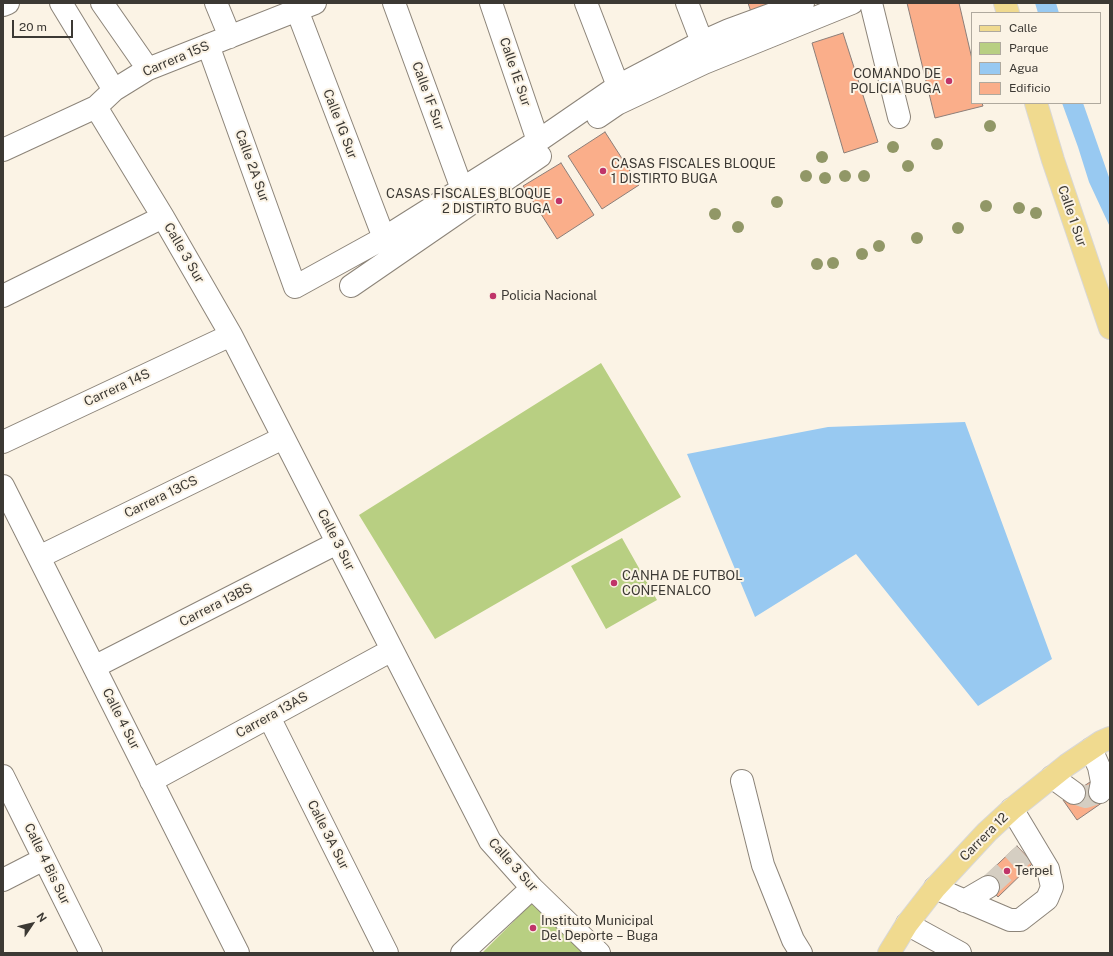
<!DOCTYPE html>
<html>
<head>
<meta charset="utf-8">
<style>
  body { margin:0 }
  #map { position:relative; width:1113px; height:956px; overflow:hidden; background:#fbf3e5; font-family:"Public Sans",sans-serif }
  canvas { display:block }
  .frame { position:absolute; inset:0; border:4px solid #3c3934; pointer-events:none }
  .legend { position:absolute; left:971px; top:12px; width:130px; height:92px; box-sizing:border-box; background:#fbf3e5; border:1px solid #afa99e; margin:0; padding:5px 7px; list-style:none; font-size:12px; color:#3c3934 }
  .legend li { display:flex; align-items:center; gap:8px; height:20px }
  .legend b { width:20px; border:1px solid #afa99e }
  .north { position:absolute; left:12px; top:904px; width:40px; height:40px; -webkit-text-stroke:3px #fbf3e5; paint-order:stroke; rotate:55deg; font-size:11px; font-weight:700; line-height:16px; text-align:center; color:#3c3934 }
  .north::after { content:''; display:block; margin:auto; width:14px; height:18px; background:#3c3934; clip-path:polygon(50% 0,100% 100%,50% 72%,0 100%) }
  .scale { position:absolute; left:12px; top:20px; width:61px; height:18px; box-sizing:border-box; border:2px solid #3c3934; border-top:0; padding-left:5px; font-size:12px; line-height:14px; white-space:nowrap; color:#3c3934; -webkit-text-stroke:3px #fbf3e5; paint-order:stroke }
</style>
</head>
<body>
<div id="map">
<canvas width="1113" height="956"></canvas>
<div class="frame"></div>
<ul class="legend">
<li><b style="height:5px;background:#f0da8f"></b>Calle</li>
<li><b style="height:11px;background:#b8cf82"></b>Parque</li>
<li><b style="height:11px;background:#98c9f1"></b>Agua</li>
<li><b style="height:11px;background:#faae8a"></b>Edificio</li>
</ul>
<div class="north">N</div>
<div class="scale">20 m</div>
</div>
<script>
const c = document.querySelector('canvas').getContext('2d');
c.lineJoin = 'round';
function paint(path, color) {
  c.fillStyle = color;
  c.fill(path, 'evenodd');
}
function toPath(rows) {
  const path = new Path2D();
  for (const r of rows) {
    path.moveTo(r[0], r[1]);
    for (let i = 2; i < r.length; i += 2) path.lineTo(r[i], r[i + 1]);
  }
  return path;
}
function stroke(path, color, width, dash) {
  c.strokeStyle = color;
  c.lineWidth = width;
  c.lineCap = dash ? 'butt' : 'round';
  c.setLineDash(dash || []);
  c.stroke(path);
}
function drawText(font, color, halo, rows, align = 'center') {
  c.font = font + ' "Public Sans",sans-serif';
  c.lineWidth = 4;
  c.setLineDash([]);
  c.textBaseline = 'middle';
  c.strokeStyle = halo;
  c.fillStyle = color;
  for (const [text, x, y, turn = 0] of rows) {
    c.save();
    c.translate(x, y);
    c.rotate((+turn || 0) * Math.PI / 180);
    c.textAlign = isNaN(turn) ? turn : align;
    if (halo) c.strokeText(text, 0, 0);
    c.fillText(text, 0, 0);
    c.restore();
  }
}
const green = toPath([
  [601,363,681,497,435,639,359,515],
  [622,538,657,600,606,629,571,566],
  [532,903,584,953,482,953]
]);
const water = toPath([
  [1035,3,1056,3,1059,13,1038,13],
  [1062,103,1083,103,1110,180,1110,227,1089,182,1078,147],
  [965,422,1052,659,978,706,856,554,755,617,687,454,828,427]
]);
const building = toPath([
  [748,3,772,3,751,12,748,3],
  [907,3,959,3,972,59,972,103,982,103,983,106,935,118,907,3],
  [843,33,878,142,844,153,812,43,843,33],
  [605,132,639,185,602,209,568,156,605,132],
  [561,163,594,215,557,239,523,186,561,163],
  [1093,780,1106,800,1077,820,1063,800,1093,780],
  [1017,846,1033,863,998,897,982,879,1017,846]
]);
const minorTunnel = toPath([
  [1074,793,1086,797,1100,792],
  [988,887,1024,854]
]);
const minor = toPath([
  [61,3,114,90],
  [102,3,148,69],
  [216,3,230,37],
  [394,3,462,189],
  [491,3,538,141],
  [586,3,618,86],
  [687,3,702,42],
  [871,3,899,117],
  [3,5,8,3],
  [297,10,384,238],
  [208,45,295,287,384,238,538,141,618,86,702,42,729,30,803,3],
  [96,107,163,217,231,335,490,841,532,888,599,953],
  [598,117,617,104,704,63,852,3],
  [3,150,96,107,114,90,148,69,315,3],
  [351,286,540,156],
  [3,296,163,217],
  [3,442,231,335],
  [3,486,238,953],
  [39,557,283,438],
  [94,667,337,543],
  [269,717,387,953],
  [1091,749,1099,767,1102,782,1100,792],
  [3,776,91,953],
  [1052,777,1074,793],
  [151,781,392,650],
  [742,781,763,865,793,940,801,953],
  [3,880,44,859],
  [935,888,1010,920,1020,920,1047,899,1052,887,1048,869,1012,809],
  [964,901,988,887],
  [907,924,960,953],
  [462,953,532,888]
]);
const major = toPath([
  [1005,3,1008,13],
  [1036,103,1053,160,1110,328],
  [889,953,907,924,935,888,987,832,1012,809,1067,765,1101,742,1110,738]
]);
const trees = [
  [990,126],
  [937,144],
  [893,147],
  [822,157],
  [908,166],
  [806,176],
  [845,176],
  [864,176],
  [825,178],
  [777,202],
  [986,206],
  [1019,208],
  [1036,213],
  [715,214],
  [738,227],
  [958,228],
  [917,238],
  [879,246],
  [862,254],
  [833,263],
  [817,264]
];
const markers = [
  [949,81,4,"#c03469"],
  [603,171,4,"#c03469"],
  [559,201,4,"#c03469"],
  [493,296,4,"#c03469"],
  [614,583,4,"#c03469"],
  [1007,871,4,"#c03469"],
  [533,928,4,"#c03469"]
];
const streetNames = [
  ["Carrera 15S",176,59,-23],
  ["Calle 1E Sur",515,72,71],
  ["Calle 1F Sur",428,96,70],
  ["Calle 1G Sur",340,124,69],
  ["Calle 2A Sur",252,166,70],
  ["Calle 1 Sur",1072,216,71],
  ["Calle 3 Sur",184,253,60],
  ["Carrera 14S",117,388,-25],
  ["Carrera 13CS",161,497,-26],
  ["Calle 3 Sur",336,540,63],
  ["Carrera 13BS",216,605,-27],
  ["Carrera 13AS",272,715,-29],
  ["Calle 4 Sur",121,719,63],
  ["Calle 3A Sur",328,835,63],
  ["Carrera 12",984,837,-45],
  ["Calle 4 Bis Sur",47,864,64],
  ["Calle 3 Sur",513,865,48]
];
const poiNames = [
  ["COMANDO DE",941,74,"right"],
  ["POLICIA BUGA",941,89,"right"],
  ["CASAS FISCALES BLOQUE",611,164],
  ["1 DISTIRTO BUGA",611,179],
  ["CASAS FISCALES BLOQUE",551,194,"right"],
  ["2 DISTIRTO BUGA",551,209,"right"],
  ["Policia Nacional",501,296],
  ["CANHA DE FUTBOL",622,576],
  ["CONFENALCO",622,591],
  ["Terpel",1015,871],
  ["Instituto Municipal",541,921],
  ["Del Deporte – Buga",541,936]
];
paint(green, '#b8cf82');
paint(water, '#98c9f1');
paint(building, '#faae8a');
stroke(building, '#8c7e78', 1);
stroke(minorTunnel, '#d5cec2', 22, [22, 11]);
stroke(minor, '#8c8479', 24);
stroke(major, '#d8d7d6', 24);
stroke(minor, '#fff', 22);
stroke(major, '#f0da8f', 22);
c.fillStyle = '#919767';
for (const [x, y] of trees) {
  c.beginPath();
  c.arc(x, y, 6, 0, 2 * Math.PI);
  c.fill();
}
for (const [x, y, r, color] of markers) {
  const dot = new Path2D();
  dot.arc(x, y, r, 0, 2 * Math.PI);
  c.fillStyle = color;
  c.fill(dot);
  stroke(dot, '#fbf3e5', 1.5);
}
drawText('13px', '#3c3934', '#fbf3e5', streetNames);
drawText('13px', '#3c3934', '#fbf3e5', poiNames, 'left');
</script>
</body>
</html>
